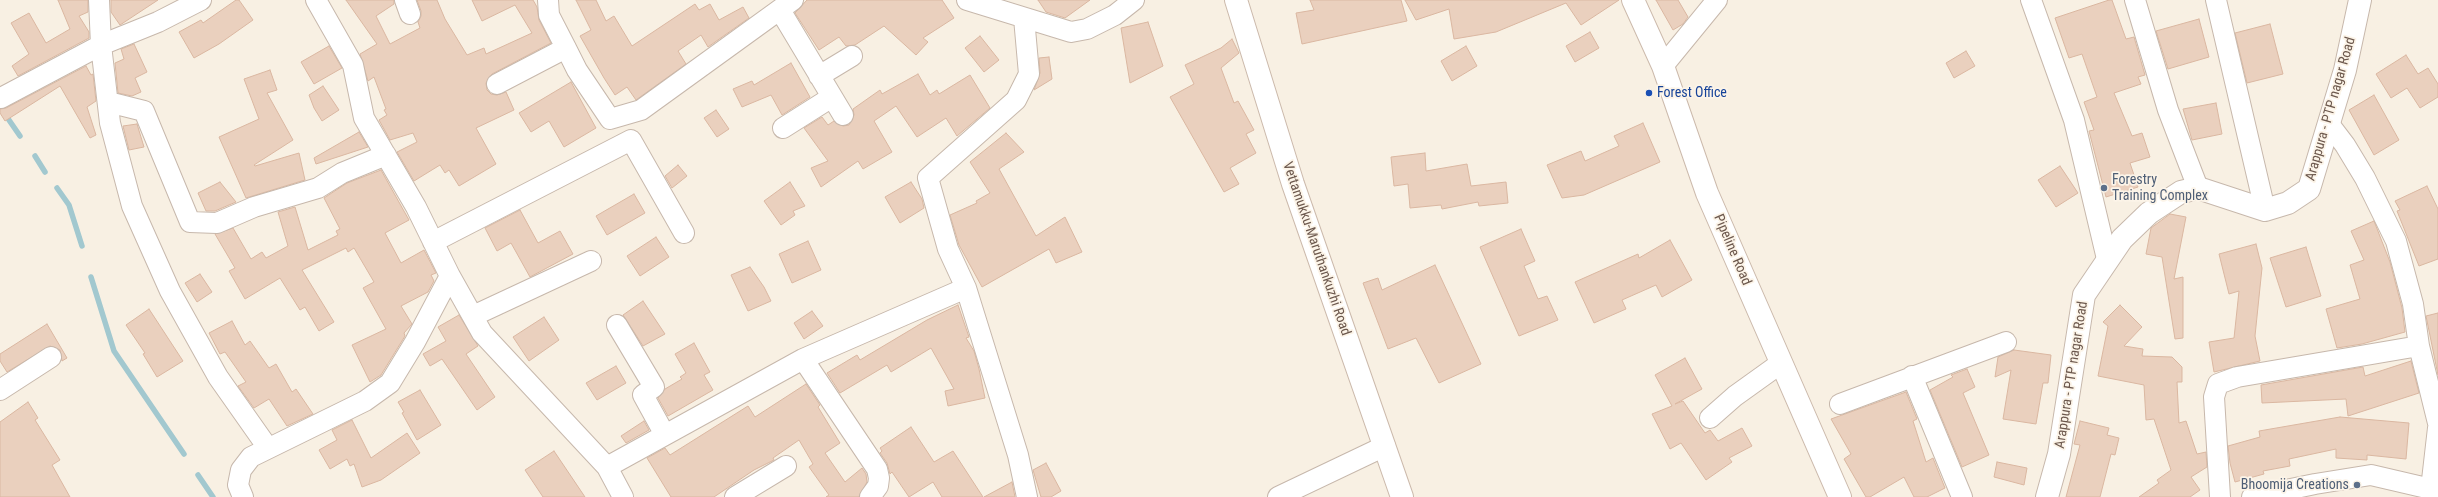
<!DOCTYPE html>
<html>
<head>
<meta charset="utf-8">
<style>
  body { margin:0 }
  canvas { display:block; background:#f8f0e3 }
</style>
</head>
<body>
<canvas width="2438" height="497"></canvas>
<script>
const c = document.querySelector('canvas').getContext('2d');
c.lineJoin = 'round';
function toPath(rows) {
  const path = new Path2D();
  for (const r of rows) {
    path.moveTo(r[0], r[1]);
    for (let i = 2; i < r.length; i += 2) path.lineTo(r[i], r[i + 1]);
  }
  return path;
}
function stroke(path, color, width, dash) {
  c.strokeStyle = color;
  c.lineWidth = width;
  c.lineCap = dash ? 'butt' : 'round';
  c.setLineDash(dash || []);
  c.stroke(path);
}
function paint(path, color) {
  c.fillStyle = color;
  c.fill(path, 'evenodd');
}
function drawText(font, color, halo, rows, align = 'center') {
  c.font = font + ' "Roboto Condensed",sans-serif';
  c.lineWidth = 3.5;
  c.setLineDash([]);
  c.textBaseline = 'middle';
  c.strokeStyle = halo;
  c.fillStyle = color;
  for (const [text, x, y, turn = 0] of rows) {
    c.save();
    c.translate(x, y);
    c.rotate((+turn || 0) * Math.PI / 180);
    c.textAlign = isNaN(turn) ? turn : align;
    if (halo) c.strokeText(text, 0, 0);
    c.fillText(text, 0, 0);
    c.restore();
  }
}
const stream = toPath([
  [0,107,20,136],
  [35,156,45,172],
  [57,188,69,205,82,246],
  [91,277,114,351,184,454],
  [198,475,213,497]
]);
const building = toPath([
  [58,0,88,0,88,12,79,16,89,32,89,38,18,76,12,66,29,54,11,23,29,13,46,43,70,29,58,0],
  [111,0,158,0,120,25,111,12,111,0],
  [236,0,239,0,253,20,219,44,194,58,179,32,201,20,203,23,236,0],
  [346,0,394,0,394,4,376,16,390,44,420,28,418,22,421,16,421,11,417,0,437,0,445,19,467,55,484,48,486,54,532,33,515,5,482,21,472,0,533,0,537,7,539,20,551,43,492,74,486,83,487,90,491,94,497,95,506,92,514,110,476,128,496,164,459,186,449,170,445,173,440,165,414,181,397,152,417,142,413,133,390,140,379,120,387,115,384,110,386,109,374,77,368,81,360,54,377,44,346,0],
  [576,0,596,0,606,21,614,16,632,46,695,4,699,10,710,4,719,20,743,7,749,18,708,47,701,35,678,51,686,64,636,100,627,87,615,95,604,78,580,36,591,30,576,0],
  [807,0,942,0,954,18,923,38,928,42,916,55,884,26,855,45,846,46,839,37,819,50,795,13,807,0],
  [1038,0,1090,0,1065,18,1046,12,1038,0],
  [1310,0,1401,0,1407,21,1302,44,1296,13,1314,10,1310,0],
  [1405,0,1619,0,1581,25,1566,3,1496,32,1454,39,1449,9,1416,20,1405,0],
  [1656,0,1678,0,1688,17,1683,24,1673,30,1656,0],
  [2109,0,2112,0,2126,39,2134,37,2145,75,2138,77,2141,84,2114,93,2132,136,2142,133,2150,157,2130,163,2138,187,2106,197,2089,131,2094,130,2084,102,2097,97,2082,54,2069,58,2055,18,2109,0],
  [2199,19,2209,57,2168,69,2156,31,2199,19],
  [1148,22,1163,66,1130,83,1121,28,1148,22],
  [2270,24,2283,74,2247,83,2235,33,2270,24],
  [1590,32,1599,48,1575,62,1566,46,1590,32],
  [980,36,999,60,984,72,965,48,980,36],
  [1232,39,1239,53,1221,68,1234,103,1238,101,1254,130,1246,134,1256,153,1230,168,1239,184,1224,192,1170,97,1194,84,1185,65,1221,48,1232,39],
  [134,44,147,72,135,78,141,92,132,96,118,93,115,63,124,59,121,49,134,44],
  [329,46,342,68,314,84,301,62,329,46],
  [1466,46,1477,66,1452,81,1441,61,1466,46],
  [1966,51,1975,66,1954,78,1946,63,1966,51],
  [2406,55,2418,74,2428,68,2438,84,2438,97,2420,108,2407,88,2391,98,2376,74,2406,55],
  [1049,57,1052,79,1034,90,1040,73,1039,58,1049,57],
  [791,63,810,97,782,115,771,95,742,107,733,89,752,81,754,85,791,63],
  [86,66,91,75,93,74,96,101,87,107,96,135,90,138,60,86,5,121,0,113,0,109,6,108,86,66],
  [270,70,277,90,267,93,293,140,254,165,255,166,299,153,305,180,246,198,219,137,259,119,244,79,270,70],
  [918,74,930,95,937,90,939,94,970,75,990,108,957,136,946,118,917,137,896,106,874,121,892,152,863,169,858,161,821,187,811,168,828,161,804,128,822,117,828,125,834,121,843,126,849,125,854,115,853,109,880,90,882,94,918,74],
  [571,82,596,128,564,147,549,121,531,132,519,113,571,82],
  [323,86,339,110,322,121,314,108,309,95,323,86],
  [2374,95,2399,140,2374,155,2349,110,2374,95],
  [2216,103,2222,134,2192,140,2183,109,2216,103],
  [716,110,729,129,717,137,704,118,716,110],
  [1643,123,1660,162,1584,195,1562,198,1547,165,1581,151,1585,161,1619,146,1614,136,1643,123],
  [137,124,144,147,129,150,123,126,137,124],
  [359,132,368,147,316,164,314,158,359,132],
  [1006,133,1024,152,999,169,1036,236,1065,217,1082,252,1056,263,1049,249,982,287,959,245,950,215,977,203,976,201,990,193,970,162,1006,133],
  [1425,153,1426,171,1467,164,1471,186,1506,182,1508,203,1479,206,1478,202,1442,209,1441,205,1410,208,1408,184,1394,186,1391,157,1425,153],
  [678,165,687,176,672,188,665,176,678,165],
  [2060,166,2078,193,2056,207,2038,180,2060,166],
  [381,170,409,220,385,233,401,263,424,250,436,273,431,275,434,281,428,292,401,306,412,324,404,333,405,336,381,375,370,382,352,345,386,329,363,288,374,282,354,248,348,252,346,248,302,270,334,322,319,331,305,307,300,310,280,278,245,299,229,271,235,268,215,234,233,228,251,259,262,252,266,258,288,246,278,212,295,207,308,250,338,235,336,231,340,229,324,198,347,183,381,170],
  [220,182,236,202,215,211,206,211,198,193,220,182],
  [790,182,805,206,793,211,795,215,781,225,764,201,790,182],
  [911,182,922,199,924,208,900,223,885,197,911,182],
  [2427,186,2438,209,2438,259,2419,266,2397,211,2400,210,2395,201,2427,186],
  [634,194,645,213,607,235,596,216,634,194],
  [520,210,538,243,560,231,573,254,530,277,511,243,497,251,485,228,520,210],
  [2170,214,2186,217,2174,279,2183,277,2183,338,2175,339,2162,257,2146,254,2151,228,2170,214],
  [2374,221,2390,262,2402,308,2405,332,2362,344,2337,348,2326,309,2360,299,2350,265,2364,260,2351,231,2374,221],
  [1521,229,1535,261,1524,266,1538,299,1547,296,1558,320,1519,336,1480,247,1521,229],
  [656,237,669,257,640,276,627,256,656,237],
  [1670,240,1692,280,1662,297,1656,285,1622,300,1626,309,1594,323,1575,282,1638,254,1639,258,1670,240],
  [808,241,821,270,792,283,779,254,808,241],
  [2256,244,2262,268,2255,336,2260,361,2214,372,2209,342,2234,338,2239,291,2229,294,2219,254,2256,244],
  [2306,247,2321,296,2286,307,2270,258,2306,247],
  [1435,265,1481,364,1439,383,1416,338,1388,349,1363,283,1378,278,1382,290,1435,265],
  [750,267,764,287,771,301,748,311,731,275,750,267],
  [200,274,212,292,197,302,185,283,200,274],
  [643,301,665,334,643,346,623,315,643,301],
  [958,305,969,337,966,338,974,351,979,369,985,398,948,406,945,391,954,389,931,348,891,372,887,365,840,393,827,373,857,355,860,360,927,320,958,305],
  [2120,305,2142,327,2124,346,2143,349,2142,356,2172,357,2182,367,2182,382,2177,382,2179,423,2186,421,2197,454,2206,452,2207,467,2191,477,2200,490,2190,497,2139,497,2159,483,2157,480,2171,470,2154,419,2146,420,2144,385,2098,376,2108,326,2103,322,2120,305],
  [149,309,183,361,157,377,143,354,145,353,126,325,149,309],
  [812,311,823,326,804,339,794,323,812,311],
  [2438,313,2438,375,2426,316,2438,313],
  [459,315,478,346,466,354,495,397,477,410,442,359,430,366,423,354,446,341,438,327,459,315],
  [544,317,559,340,529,361,513,337,544,317],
  [232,321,245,345,250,341,269,368,276,364,292,392,296,389,313,414,287,426,269,399,254,408,238,386,246,382,225,352,220,354,209,333,232,321],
  [47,324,67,358,62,361,60,350,50,346,7,372,0,361,0,354,47,324],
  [694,343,710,372,704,375,713,390,668,416,658,398,665,389,682,379,680,377,686,373,675,354,694,343],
  [2014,350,2051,355,2048,383,2043,383,2036,424,2003,419,2011,370,1995,377,1998,357,2014,350],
  [1685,358,1702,389,1675,404,1683,401,1705,433,1710,430,1718,441,1742,428,1752,446,1729,458,1732,462,1706,480,1681,443,1670,449,1652,414,1672,406,1655,375,1685,358],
  [2411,361,2419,393,2348,416,2346,399,2262,403,2261,385,2363,367,2365,376,2411,361],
  [616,366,626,383,597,400,586,383,616,366],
  [1967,369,1975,387,1963,393,1989,455,1962,467,1930,390,1953,377,1951,375,1967,369],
  [806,384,820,405,818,407,840,443,825,453,845,482,862,468,866,474,867,482,859,497,826,497,829,495,809,467,813,464,799,440,773,458,774,460,754,470,714,497,671,497,647,458,665,448,670,455,748,406,755,417,806,384],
  [420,390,441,425,417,440,402,413,404,412,398,402,420,390],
  [1906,392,1917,419,1913,421,1926,462,1933,458,1945,488,1927,497,1914,497,1904,477,1870,497,1866,497,1844,459,1851,454,1831,419,1906,392],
  [28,402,38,418,35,420,60,460,52,465,70,497,0,497,0,422,28,402],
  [2340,417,2409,423,2406,459,2367,455,2367,460,2336,458,2336,449,2289,459,2290,466,2263,471,2264,474,2235,482,2230,463,2228,446,2260,437,2259,431,2340,417],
  [352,420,371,458,407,433,420,453,381,480,362,487,354,464,350,466,347,459,330,469,319,450,337,440,332,430,352,420],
  [644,421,649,430,626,443,621,436,644,421],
  [2080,421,2109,428,2107,435,2119,438,2115,455,2111,454,2100,497,2066,497,2080,445,2074,444,2080,421],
  [911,427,934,462,953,451,983,497,942,497,933,482,909,497,892,472,890,474,887,463,880,453,882,451,880,448,911,427],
  [554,451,585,497,543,497,525,470,554,451],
  [1997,462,2027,468,2024,485,1994,477,1997,462],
  [1046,463,1061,491,1051,497,1041,497,1033,470,1046,463],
  [1012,482,1015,497,984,497,1012,482]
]);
const minor = toPath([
  [99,0,101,45,158,22,201,0],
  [316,0,353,65,364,118,416,207,450,276,482,333,607,467,623,497],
  [405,0,410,14],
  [548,0,549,15,566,48,577,70,610,119,641,110,793,0],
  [967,0,1071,32,1087,29,1115,15,1134,0],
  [2031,0,2074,120,2107,259],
  [2135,0,2168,110,2198,188],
  [2216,0,2265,210],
  [780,10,843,115],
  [1024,18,1029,74,1016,100,928,178,948,249,966,288,1018,455,1027,497],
  [1663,66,1717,0],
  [819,76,852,56],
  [497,84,566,48],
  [1,98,101,45,110,123,132,206,170,291,218,377,268,448],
  [108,102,144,111,190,222,217,223,254,207,318,188,342,173,386,155],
  [2329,124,2345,145,2365,178,2396,241,2413,304,2419,346,2438,423],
  [783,128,832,97],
  [433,242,631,140,684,233],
  [473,316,591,261],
  [617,325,654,387,643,395,665,435],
  [803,359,877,469,879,478,878,486,870,497],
  [1912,376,1962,497],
  [0,390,51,357],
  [1840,404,2006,342],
  [1710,418,1735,396,1781,363],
  [607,467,803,359,966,288],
  [2431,489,2438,428],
  [243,497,238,485,241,470,251,457,365,401,390,383,415,342,450,276],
  [735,497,786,466],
  [1278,497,1385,446],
  [2220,497,2214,397,2218,384,2237,377,2419,346],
  [2252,497,2315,484,2371,475,2431,489,2438,494]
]);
const tertiary = toPath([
  [2047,497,2059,454,2084,295,2122,239,2149,213,2181,192,2198,188,2265,210,2288,203,2309,189,2345,70,2360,0]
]);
const secondary = toPath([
  [1236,0,1293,184,1402,497],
  [1633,0,1663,66,1707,193,1840,497]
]);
const markers = [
  [1649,93,4,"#1a4fb4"],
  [2104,188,4,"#5c6f8a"],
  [2357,485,4,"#5c6f8a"]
];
const transitNames = [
  ["Forest Office",1657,93]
];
const streetNames = [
  ["Arappura - PTP nagar Road",2331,109,-74],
  ["Vettamukku-Maruthankuzhi Road",1316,249,71],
  ["Pipeline Road",1732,250,67],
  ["Arappura - PTP nagar Road",2072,375,-81]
];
const serviceNames = [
  ["Forestry",2112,180],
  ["Training Complex",2112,196],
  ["Bhoomija Creations",2349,485,"right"]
];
stroke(stream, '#a2c8cf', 5.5);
paint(building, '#ead0be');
stroke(building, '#dab7a1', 1);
stroke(minor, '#c7b8ac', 22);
stroke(tertiary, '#c7b8ac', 24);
stroke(secondary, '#ccbaac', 24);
stroke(minor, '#fff', 20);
stroke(tertiary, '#fff', 22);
stroke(secondary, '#fff', 22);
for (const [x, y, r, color] of markers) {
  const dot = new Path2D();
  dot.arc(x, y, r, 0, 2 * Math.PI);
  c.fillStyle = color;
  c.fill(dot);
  stroke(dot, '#fcf4e8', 1.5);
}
drawText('14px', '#164399', '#fcf4e8', transitNames, 'left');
drawText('14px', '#6c584d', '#fcf4e8', streetNames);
drawText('14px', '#4e5e75', '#fcf4e8', serviceNames, 'left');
</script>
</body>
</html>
